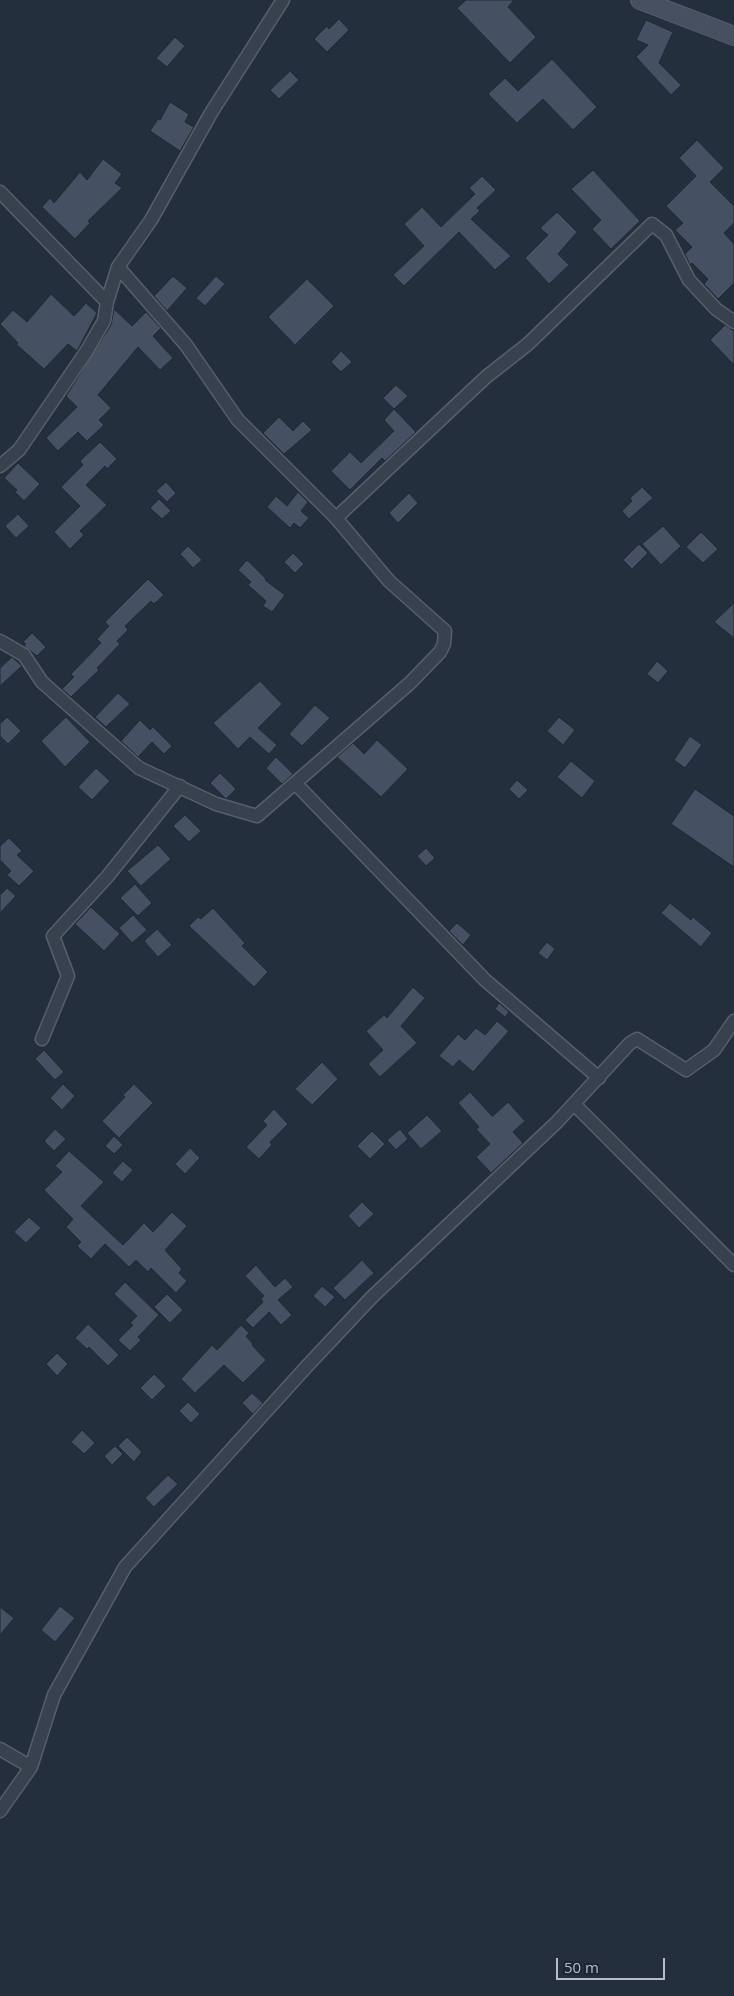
<!DOCTYPE html>
<html>
<head>
<meta charset="utf-8">
<style>
  body { margin:0 }
  #map { position:relative; width:734px; height:1996px; overflow:hidden; background:#242f3e; font-family:"Open Sans",sans-serif }
  canvas { display:block }
  .scale { position:absolute; left:556px; top:1958px; width:109px; height:22px; box-sizing:border-box; border:2px solid #b4bcc9; border-top:0; padding-left:6px; font-size:15px; line-height:18px; white-space:nowrap; color:#b4bcc9; -webkit-text-stroke:4px #1d2633; paint-order:stroke }
</style>
</head>
<body>
<div id="map">
<canvas width="734" height="1996"></canvas>
<div class="scale">50 m</div>
</div>
<script>
const c = document.querySelector('canvas').getContext('2d');
c.lineJoin = 'round';
function paint(path, color) {
  c.fillStyle = color;
  c.fill(path, 'evenodd');
}
function toPath(rows) {
  const path = new Path2D();
  for (const r of rows) {
    path.moveTo(r[0], r[1]);
    for (let i = 2; i < r.length; i += 2) path.lineTo(r[i], r[i + 1]);
  }
  return path;
}
function stroke(path, color, width, dash) {
  c.strokeStyle = color;
  c.lineWidth = width;
  c.lineCap = dash ? 'butt' : 'round';
  c.setLineDash(dash || []);
  c.stroke(path);
}
const building = toPath([
  [466,0,514,0,508,7,536,37,510,63,457,8,466,0],
  [339,19,349,30,327,52,314,39,327,26,329,29,339,19],
  [646,20,673,32,659,63,681,85,671,95,636,57,648,45,636,40,646,20],
  [175,37,185,46,167,67,156,58,175,37],
  [552,59,597,107,573,130,543,99,517,123,488,94,505,78,518,91,552,59],
  [290,71,299,80,279,99,270,90,290,71],
  [170,102,189,114,185,122,194,127,180,151,150,131,158,119,160,120,170,102],
  [697,140,724,168,710,182,734,206,734,223,724,233,734,244,734,283,718,299,704,284,708,279,692,263,690,265,685,254,692,247,675,230,683,223,666,206,696,176,679,158,697,140],
  [103,159,122,174,115,183,122,188,88,221,90,223,75,239,42,207,50,198,54,203,80,172,87,180,103,159],
  [593,170,640,221,611,249,592,229,601,220,571,189,593,170],
  [482,176,496,190,477,208,480,211,471,219,511,256,495,270,459,232,404,286,393,275,424,246,404,224,422,207,441,227,475,194,469,188,482,176],
  [557,212,577,232,558,254,569,265,549,284,525,258,548,235,540,228,557,212],
  [173,276,187,288,167,311,154,296,173,276],
  [216,276,225,284,205,306,196,298,216,276],
  [307,279,334,306,295,345,268,317,307,279],
  [51,294,74,316,86,303,97,313,77,351,68,344,44,369,16,344,18,343,0,324,13,310,27,322,51,294],
  [114,309,132,326,146,312,161,328,153,336,173,358,160,370,138,347,98,395,111,408,99,420,104,425,87,441,78,432,58,451,46,438,77,407,66,396,111,325,114,309],
  [725,325,734,331,734,365,710,340,725,325],
  [341,351,352,362,341,372,331,362,341,351],
  [396,385,408,396,394,409,383,398,396,385],
  [394,409,416,432,385,461,382,458,350,490,331,471,350,452,361,463,394,431,384,420,394,409],
  [279,417,293,431,303,421,312,430,284,454,263,433,279,417],
  [100,442,117,459,107,469,105,466,86,485,107,505,80,531,84,535,70,549,54,532,80,506,61,487,83,465,80,461,100,442],
  [18,463,40,484,24,501,15,492,17,490,4,478,18,463],
  [166,482,176,493,167,502,156,491,166,482],
  [642,487,653,498,629,519,622,511,632,501,630,498,642,487],
  [298,492,308,502,301,511,309,518,300,528,294,523,290,528,267,507,276,496,287,506,298,492],
  [409,493,418,503,398,523,389,513,409,493],
  [159,499,171,511,162,519,150,508,159,499],
  [18,514,29,526,16,538,5,526,18,514],
  [663,526,681,546,661,565,642,544,663,526],
  [701,532,718,549,703,563,686,547,701,532],
  [639,544,648,553,632,569,623,560,639,544],
  [188,546,202,560,193,568,180,554,188,546],
  [293,553,304,564,295,573,284,562,293,553],
  [247,560,266,579,265,580,285,595,272,612,263,606,266,601,248,585,251,582,238,570,247,560],
  [148,579,164,595,154,604,151,601,125,626,128,630,117,641,120,644,97,668,99,670,71,697,62,689,74,677,71,674,101,643,97,639,109,626,105,622,148,579],
  [734,603,734,638,714,622,734,603],
  [32,633,46,647,37,656,24,646,26,644,23,642,32,633],
  [12,657,22,666,0,686,0,668,12,657],
  [657,661,668,671,658,683,647,674,657,661],
  [260,681,282,704,258,728,277,745,269,754,250,737,238,749,213,723,260,681],
  [118,693,130,704,106,727,95,717,118,693],
  [315,705,330,718,302,746,289,734,315,705],
  [7,717,21,731,8,744,0,736,0,724,7,717],
  [66,717,90,742,65,767,41,741,66,717],
  [559,717,575,730,563,745,547,731,559,717],
  [140,720,150,730,153,727,172,746,164,754,152,742,138,757,121,741,140,720],
  [690,736,702,745,685,768,674,760,690,736],
  [377,740,408,769,381,797,337,757,353,743,364,754,377,740],
  [276,757,293,774,282,784,266,768,276,757],
  [571,761,595,781,582,798,557,777,571,761],
  [96,768,110,781,92,800,78,787,96,768],
  [220,773,236,789,226,799,210,783,220,773],
  [517,780,528,790,519,799,509,789,517,780],
  [695,789,734,816,734,867,671,824,695,789],
  [185,815,201,831,189,842,173,826,185,815],
  [9,838,22,851,17,855,34,871,19,886,7,875,11,871,0,860,0,846,9,838],
  [158,845,171,859,141,886,127,871,158,845],
  [426,848,435,858,426,866,417,856,426,848],
  [135,884,152,903,138,916,120,898,135,884],
  [7,888,16,896,0,913,0,895,7,888],
  [670,903,691,920,693,917,712,933,701,947,661,913,670,903],
  [91,907,120,934,104,951,75,924,91,907],
  [213,908,245,943,242,946,268,972,254,987,189,926,198,917,201,919,213,908],
  [133,915,147,930,132,943,119,928,133,915],
  [457,923,471,935,463,945,449,931,457,923],
  [157,929,172,945,158,957,144,941,157,929],
  [547,942,555,949,547,960,538,953,547,942],
  [413,987,425,998,401,1026,417,1043,380,1077,368,1064,383,1050,366,1031,384,1015,387,1018,413,987],
  [499,1003,509,1012,505,1017,495,1009,499,1003],
  [497,1021,509,1031,473,1072,459,1060,453,1067,439,1056,458,1034,465,1040,476,1028,485,1035,497,1021],
  [44,1050,64,1072,55,1080,35,1059,44,1050],
  [322,1062,338,1079,312,1105,295,1089,322,1062],
  [63,1084,75,1096,62,1110,50,1098,63,1084],
  [134,1084,153,1103,119,1138,102,1121,125,1097,123,1095,134,1084],
  [470,1092,491,1115,493,1116,508,1102,525,1121,513,1132,523,1143,491,1173,476,1157,490,1144,476,1129,479,1127,458,1103,470,1092],
  [274,1109,288,1124,270,1142,272,1145,259,1159,246,1147,267,1125,263,1121,274,1109],
  [427,1115,442,1131,421,1149,407,1133,427,1115],
  [55,1129,66,1139,54,1151,44,1141,55,1129],
  [400,1129,408,1139,396,1150,387,1140,400,1129],
  [372,1131,385,1144,370,1159,357,1146,372,1131],
  [114,1136,123,1145,114,1154,105,1146,114,1136],
  [190,1148,200,1158,185,1174,175,1164,190,1148],
  [69,1151,104,1182,81,1206,123,1245,144,1223,153,1232,172,1212,187,1226,165,1250,182,1269,179,1273,187,1281,176,1293,151,1268,148,1272,136,1260,129,1267,105,1244,91,1259,77,1246,81,1242,66,1227,73,1219,44,1190,62,1172,55,1166,69,1151],
  [123,1161,133,1170,122,1182,112,1173,123,1161],
  [362,1202,374,1214,359,1228,348,1216,362,1202],
  [29,1217,41,1228,26,1243,14,1232,29,1217],
  [362,1260,374,1273,345,1300,333,1288,362,1260],
  [256,1265,275,1287,285,1278,293,1287,278,1300,292,1315,281,1325,269,1312,253,1328,245,1320,263,1302,261,1299,264,1296,245,1276,256,1265],
  [125,1282,159,1315,138,1337,141,1340,130,1351,118,1340,133,1325,130,1323,137,1316,114,1294,125,1282],
  [322,1286,335,1297,325,1307,313,1296,322,1286],
  [167,1294,183,1310,170,1323,154,1307,167,1294],
  [88,1324,119,1355,108,1366,89,1347,87,1349,75,1338,88,1324],
  [241,1325,249,1333,246,1336,253,1344,252,1345,266,1360,243,1383,224,1365,195,1393,181,1379,212,1345,217,1350,241,1325],
  [57,1353,68,1364,57,1376,46,1364,57,1353],
  [154,1374,166,1386,152,1400,140,1388,154,1374],
  [252,1393,263,1403,253,1414,242,1403,252,1393],
  [188,1402,200,1414,191,1423,179,1411,188,1402],
  [82,1430,95,1443,84,1454,71,1442,82,1430],
  [127,1437,142,1452,134,1462,118,1446,127,1437],
  [115,1446,123,1454,112,1465,104,1456,115,1446],
  [168,1475,178,1484,154,1507,145,1498,168,1475],
  [60,1606,75,1618,55,1642,41,1630,60,1606],
  [0,1607,14,1618,0,1635,0,1607]
]);
const minor = toPath([
  [0,192,107,302,104,321,86,352,19,450,0,466],
  [118,267,186,345,238,420,336,518,486,377,528,344,652,224,666,235,689,280,716,309,734,322],
  [107,302,118,267,151,220,211,113,283,0],
  [0,641,24,655,42,682,139,768,216,804,257,816,410,683,440,652,444,644,445,631,389,581,336,518],
  [295,783,485,980,599,1078],
  [42,1039,68,976,53,936,107,877,180,786],
  [574,1104,734,1265],
  [0,1749,31,1767],
  [0,1811,31,1767,54,1695,125,1567,308,1365,372,1297,557,1122,630,1043,637,1039,686,1070,714,1050,734,1021]
]);
const secondary = toPath([
  [640,0,734,36]
]);
paint(building, '#455162');
stroke(building, '#1f2835', 1);
stroke(minor, '#565f6c', 15);
stroke(secondary, '#565f6c', 20);
stroke(minor, '#38414e', 12);
stroke(secondary, '#465061', 18);
</script>
</body>
</html>
